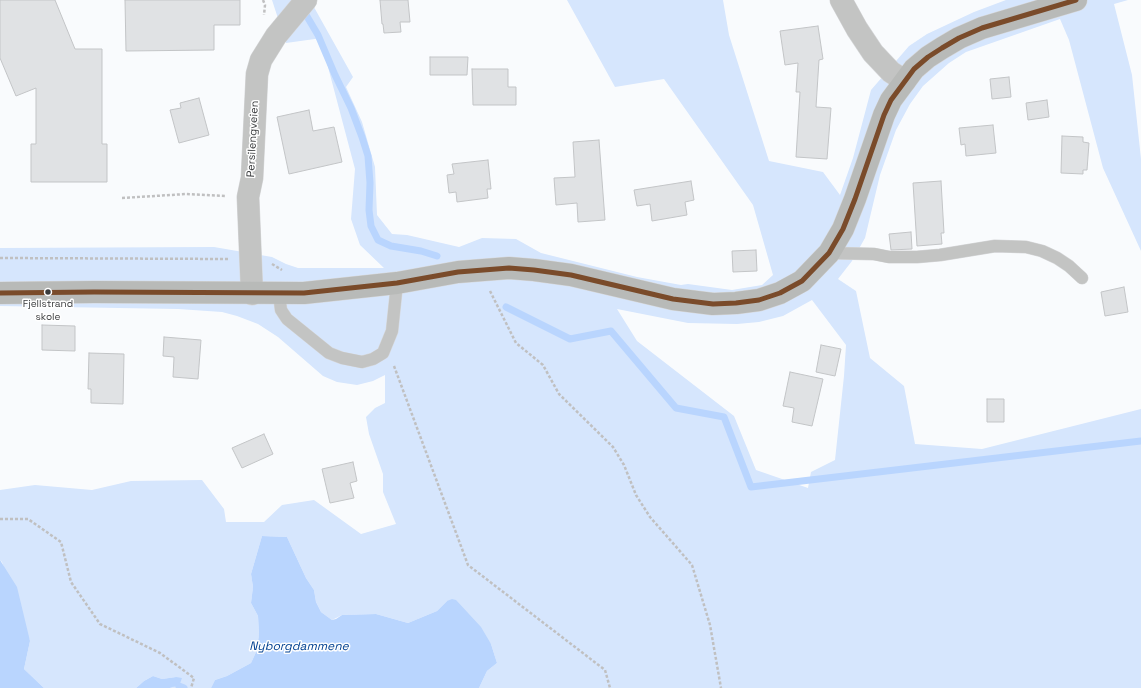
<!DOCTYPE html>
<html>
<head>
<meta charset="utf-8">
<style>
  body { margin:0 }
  canvas { display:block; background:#f9fbfd }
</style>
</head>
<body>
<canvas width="1141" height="688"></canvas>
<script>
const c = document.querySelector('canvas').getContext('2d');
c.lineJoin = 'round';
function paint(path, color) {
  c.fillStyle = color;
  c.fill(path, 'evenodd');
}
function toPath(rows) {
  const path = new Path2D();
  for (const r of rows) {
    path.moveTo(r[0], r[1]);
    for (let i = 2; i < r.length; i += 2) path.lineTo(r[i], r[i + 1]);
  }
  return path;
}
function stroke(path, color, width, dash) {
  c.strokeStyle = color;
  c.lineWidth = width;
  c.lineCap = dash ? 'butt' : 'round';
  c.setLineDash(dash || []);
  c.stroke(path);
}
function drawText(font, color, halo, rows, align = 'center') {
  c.font = font + ' "Space Grotesk",sans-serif';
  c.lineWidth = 3;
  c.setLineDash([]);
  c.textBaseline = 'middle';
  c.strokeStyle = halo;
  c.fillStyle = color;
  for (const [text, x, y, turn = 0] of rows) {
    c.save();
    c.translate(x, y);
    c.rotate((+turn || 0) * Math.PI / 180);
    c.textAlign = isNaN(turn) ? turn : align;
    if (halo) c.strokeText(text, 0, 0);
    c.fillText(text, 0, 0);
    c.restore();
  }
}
const green = toPath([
  [272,0,310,0,353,77,346,87,362,122,375,167,377,215,392,234,407,235,459,247,482,238,516,239,541,253,637,277,681,285,688,284,732,290,762,285,773,275,753,205,664,79,615,87,567,0,723,0,729,35,769,161,823,172,840,195,853,158,871,90,909,46,927,34,974,12,1006,0,1128,0,1114,4,1132,75,1141,159,1141,251,1103,168,1069,40,1060,19,966,52,949,63,923,86,910,104,896,130,880,175,865,238,852,261,838,279,856,291,870,358,904,386,915,444,982,449,1141,409,1141,688,479,688,487,671,497,663,491,644,447,601,437,611,408,623,376,614,342,615,332,620,321,612,316,602,314,590,306,578,287,537,262,536,251,574,253,587,251,603,258,616,259,634,257,650,251,663,227,676,215,680,211,688,170,688,176,677,162,679,153,676,144,681,136,688,44,688,24,669,30,641,2,562,0,560,0,490,35,485,92,490,131,481,202,480,224,509,226,522,264,522,282,505,314,500,361,534,396,524,383,492,383,474,369,434,366,417,375,408,385,403,385,375,373,381,357,385,337,382,323,376,278,337,258,324,237,316,222,312,178,309,0,306,0,248,214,247,272,257,286,264,298,268,384,268,360,245,351,219,355,169,328,67,322,38,286,43],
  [812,300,846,345,844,376,835,460,811,472,808,488,756,470,734,416,637,341,617,309,688,323,737,324,759,322,783,316]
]);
const water = toPath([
  [262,536,287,537,306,578,314,590,316,602,321,612,332,620,336,619,342,615,376,614,408,623,437,611,447,601,452,599,456,600,481,627,491,644,497,663,487,671,479,688,211,688,215,680,227,676,251,663,257,650,259,634,258,616,251,603,253,587,251,574],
  [0,560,17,587,30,641,24,669,44,688,0,688],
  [153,676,162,679,176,677,182,678,179,686,172,687,170,688,136,688,144,681]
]);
const stream = toPath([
  [302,8,318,35,335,75,351,108,362,137,368,156,370,183,369,210,371,226,378,240,391,246,421,251,437,256],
  [506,307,570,339,611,331,676,408,724,417,751,487,1141,441],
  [179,686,184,688]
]);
const building = toPath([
  [0,0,55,0,75,49,102,49,102,144,107,144,107,182,31,182,31,144,36,144,36,88,16,96,0,58,0,0],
  [125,0,240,0,240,25,214,25,214,50,126,51,125,0],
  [380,0,408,0,410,22,400,22,401,32,384,33,383,24,382,24,380,0],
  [818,26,823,59,819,60,816,107,831,108,827,159,796,157,800,92,796,92,798,63,785,65,780,31,818,26],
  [430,57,468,57,467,75,430,75,430,57],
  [472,69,508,69,508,87,516,87,516,105,473,105,472,69],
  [1009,77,1011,97,992,99,990,79,1009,77],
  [199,98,209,135,179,143,170,110,181,108,180,103,199,98],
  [1047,100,1049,117,1028,120,1026,103,1047,100],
  [309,110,313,131,334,127,342,162,289,174,277,117,309,110],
  [993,125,996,153,966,156,965,144,961,145,959,128,993,125],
  [1062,136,1083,137,1083,142,1089,143,1087,170,1083,170,1083,174,1061,173,1062,136],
  [599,140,605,220,578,222,577,203,556,205,554,178,575,177,573,142,599,140],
  [488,160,491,189,487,189,488,198,457,202,456,192,449,193,447,175,454,174,452,164,488,160],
  [691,181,694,200,685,202,687,215,652,221,650,204,637,206,634,190,691,181],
  [941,181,944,233,941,233,942,244,917,246,913,183,941,181],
  [911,232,912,249,891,250,889,234,911,232],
  [756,250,757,271,733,272,732,251,756,250],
  [1124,287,1128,312,1105,316,1101,292,1124,287],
  [42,325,75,326,75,351,42,350,42,325],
  [164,337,201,340,198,379,173,377,174,357,163,356,164,337],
  [821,345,841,349,835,376,816,372,821,345],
  [89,353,124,354,123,404,91,403,91,389,88,389,89,353],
  [790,372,823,379,812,426,792,422,794,408,783,406,790,372],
  [987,399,1004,399,1004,422,987,422,987,399],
  [264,434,273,454,242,468,232,448,264,434],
  [353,462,357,481,350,483,354,498,330,503,322,469,353,462]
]);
const path = toPath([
  [263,0,265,5,264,15],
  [122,198,186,194,226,196],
  [0,258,228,259],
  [272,264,282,270],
  [490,291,516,343,543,365,559,394,613,447,624,465,636,495,650,517,692,565,710,625,721,688],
  [394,366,468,565,605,670,610,688],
  [0,519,28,519,61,542,71,582,100,624,160,653,194,678,191,688]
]);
const service = toPath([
  [829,253,874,254,889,257,917,257,940,255,995,246,1026,247,1042,251,1057,258,1069,266,1082,278],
  [279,294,281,310,287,319,329,353,342,358,362,362,373,359,383,353,392,331,397,283]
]);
const minor = toPath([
  [841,0,857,29,873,53,891,72,905,81],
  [252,294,248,197,252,178,257,74,261,60,276,36,306,0]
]);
const secondary = toPath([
  [0,293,94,292,304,293,397,283,458,272,509,268,534,270,571,275,673,299,713,304,736,303,759,300,780,293,802,281,829,253,843,229,855,199,884,115,891,100,914,69,928,57,942,48,959,38,982,28,1076,0]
]);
const bus1 = toPath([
  [0,293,94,292,304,293,397,283,458,272,509,268,534,270,571,275,673,299,713,304,736,303,759,300,780,293,802,281,829,253,843,229,855,199,884,115,891,100,914,69,928,57,942,48,959,38,982,28,1076,0]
]);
const markers = [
  [48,292,3.5,"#393b3d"]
];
const busNames = [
  ["Fjellstrand",48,304],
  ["skole",48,317]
];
const streetNames = [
  ["Persilengveien",253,139,-87]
];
const waterNames = [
  ["Nyborgdammene",299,647]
];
paint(green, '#d6e6fd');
paint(water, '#b9d5fe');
stroke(stream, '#b9d5fe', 7);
paint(building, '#e0e2e4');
stroke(building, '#c3c5c7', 1);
stroke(service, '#d7d8da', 13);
stroke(minor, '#d7d8da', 23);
stroke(secondary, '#d7d8da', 23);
stroke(path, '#c0c0c1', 2.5, [3, 2]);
stroke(service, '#c3c4c3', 12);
stroke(minor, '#c3c4c3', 22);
stroke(secondary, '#b8bab8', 22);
stroke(bus1, '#7a4b2a', 5);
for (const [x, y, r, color] of markers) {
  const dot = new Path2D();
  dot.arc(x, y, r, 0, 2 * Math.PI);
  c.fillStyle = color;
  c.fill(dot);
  stroke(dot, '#fff', 1.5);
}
drawText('10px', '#393b3d', '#fff', busNames);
drawText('11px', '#393b3d', '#fff', streetNames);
drawText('italic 12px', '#004091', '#fff', waterNames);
</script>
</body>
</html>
